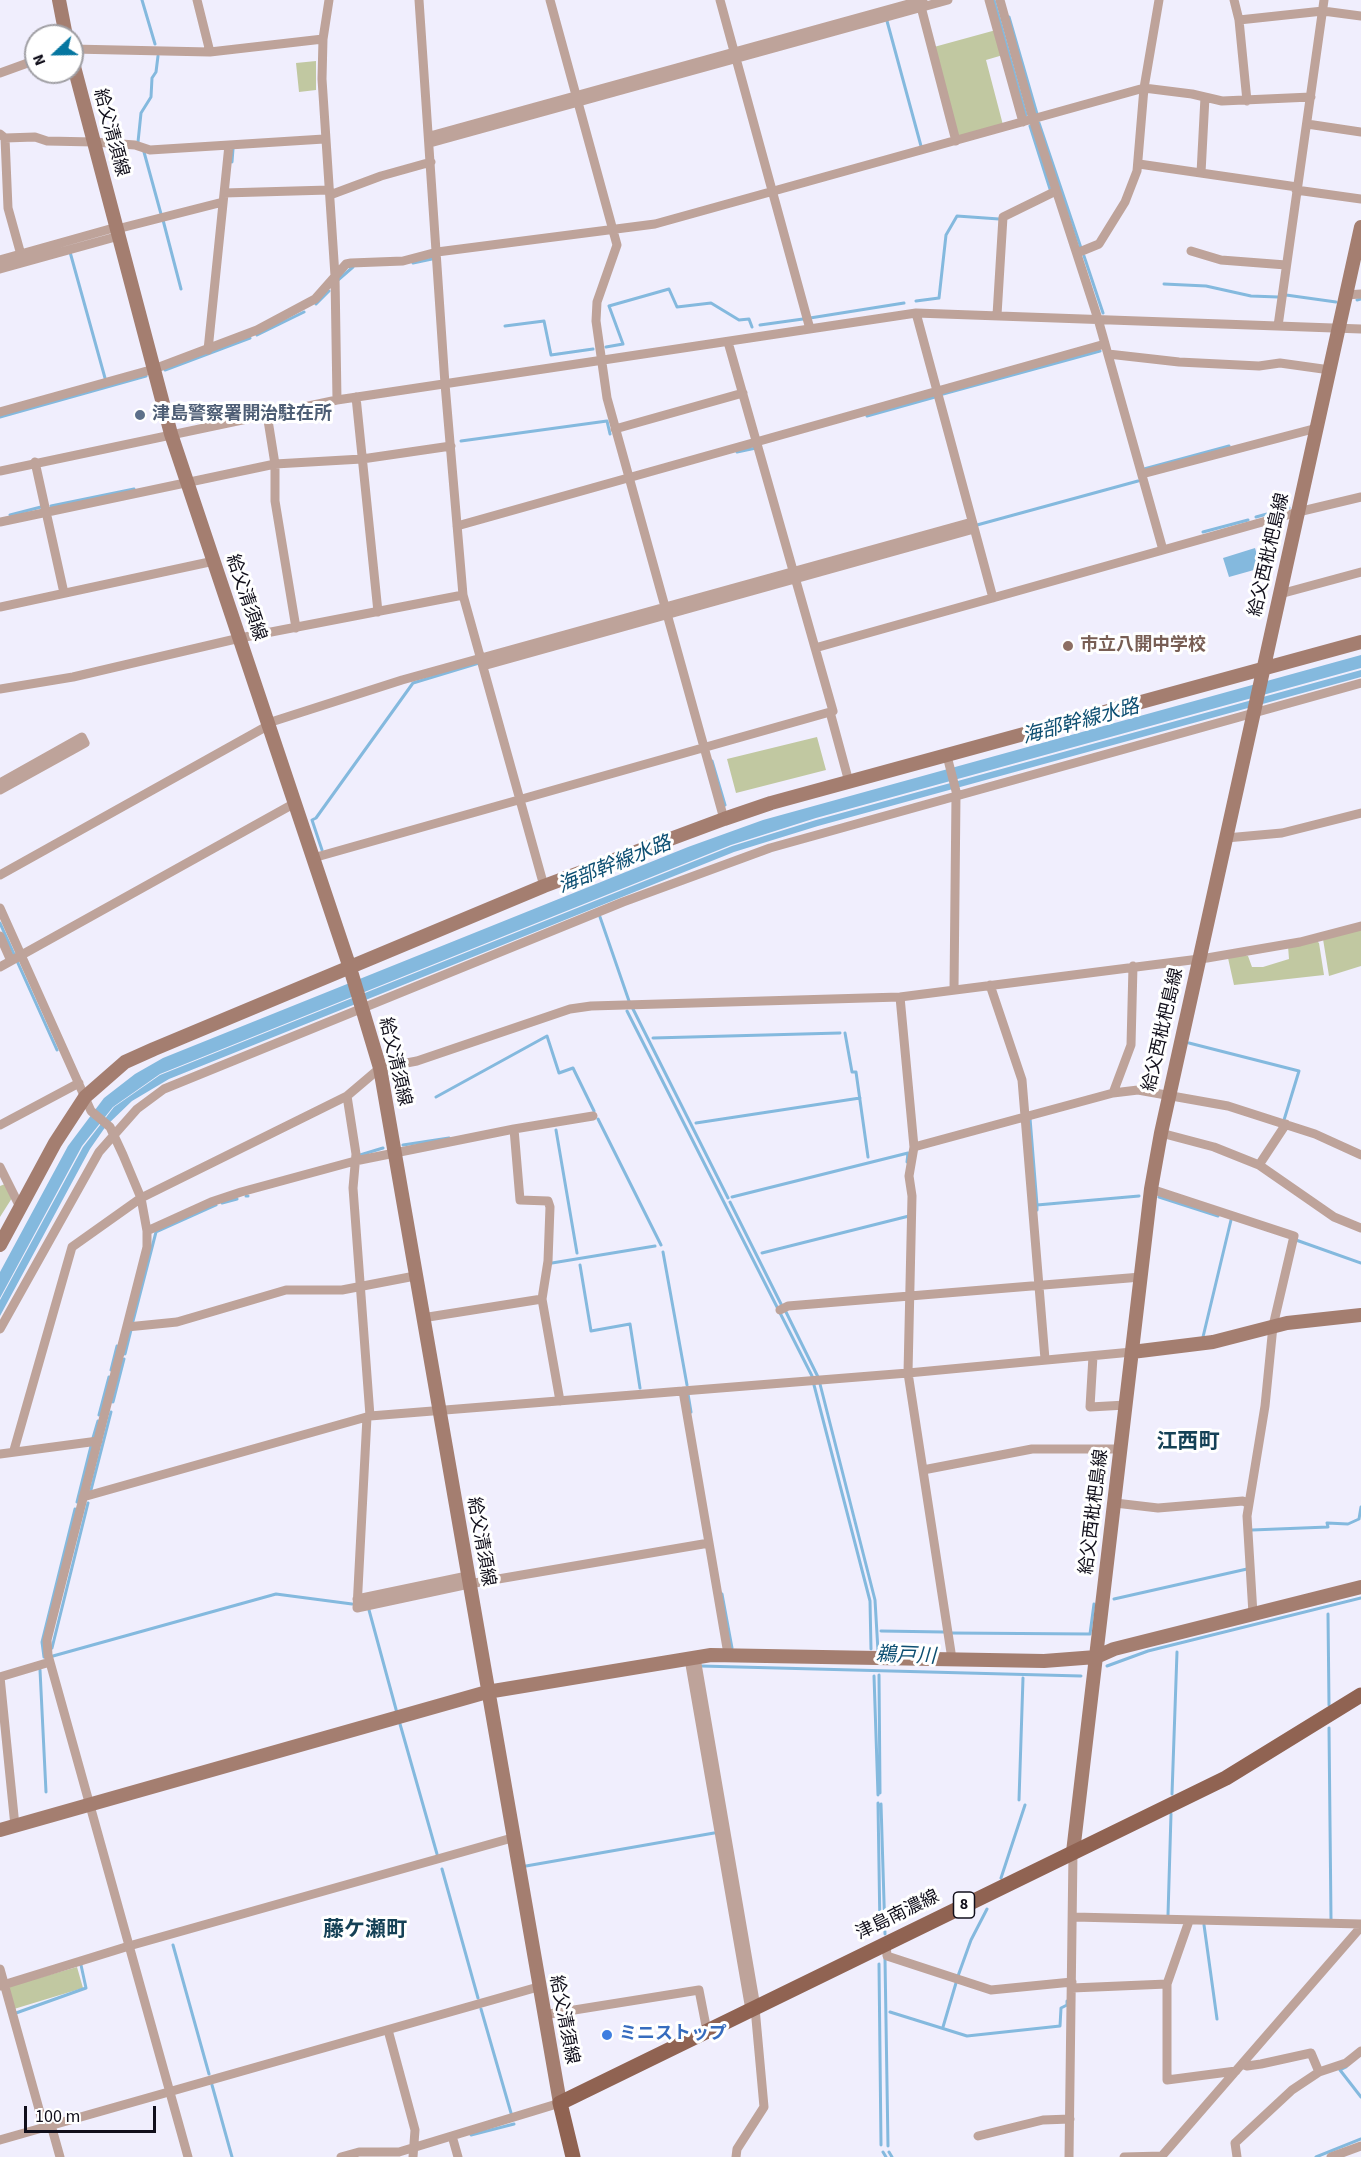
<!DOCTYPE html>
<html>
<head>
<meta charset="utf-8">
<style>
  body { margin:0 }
  #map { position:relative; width:1361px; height:2157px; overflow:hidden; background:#f0eefd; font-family:"Source Sans 3",sans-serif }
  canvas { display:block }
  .north { position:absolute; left:24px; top:24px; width:60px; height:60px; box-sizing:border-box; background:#fff; border:2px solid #a09fa4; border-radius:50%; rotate:248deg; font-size:16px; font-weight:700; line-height:24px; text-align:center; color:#110f1b }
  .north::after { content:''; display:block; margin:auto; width:21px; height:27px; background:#0576a0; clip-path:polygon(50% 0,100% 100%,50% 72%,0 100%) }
  .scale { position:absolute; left:24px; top:2106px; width:132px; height:27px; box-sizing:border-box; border:3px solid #110f1b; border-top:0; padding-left:8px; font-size:18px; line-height:21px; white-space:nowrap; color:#110f1b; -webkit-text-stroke:4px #fff; paint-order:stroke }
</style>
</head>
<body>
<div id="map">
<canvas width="1361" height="2157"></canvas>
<div class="north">N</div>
<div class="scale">100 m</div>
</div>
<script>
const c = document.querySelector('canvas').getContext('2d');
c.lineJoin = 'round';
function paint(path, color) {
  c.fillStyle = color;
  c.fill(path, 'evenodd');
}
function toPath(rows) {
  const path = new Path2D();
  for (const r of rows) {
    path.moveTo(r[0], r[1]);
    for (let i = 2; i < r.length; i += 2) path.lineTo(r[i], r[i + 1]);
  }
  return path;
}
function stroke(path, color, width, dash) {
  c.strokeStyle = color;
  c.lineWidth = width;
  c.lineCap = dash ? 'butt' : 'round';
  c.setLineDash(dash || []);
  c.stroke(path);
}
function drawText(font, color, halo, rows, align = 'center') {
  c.font = font + ' "Source Sans 3","Noto Sans JP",sans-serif';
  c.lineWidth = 6;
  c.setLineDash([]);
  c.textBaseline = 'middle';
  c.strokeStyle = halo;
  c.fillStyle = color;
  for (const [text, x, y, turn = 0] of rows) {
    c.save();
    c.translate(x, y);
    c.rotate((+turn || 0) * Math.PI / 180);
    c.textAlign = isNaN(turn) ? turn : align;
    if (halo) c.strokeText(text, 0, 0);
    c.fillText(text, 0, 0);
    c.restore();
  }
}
const green = toPath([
  [996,30,1003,55,986,60,1003,125,961,137,957,133,934,47],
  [316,61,316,90,299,92,296,63],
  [817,737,826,770,736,793,727,759],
  [1361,929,1361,966,1329,976,1323,939],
  [1316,940,1319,943,1324,975,1234,985,1228,958,1231,956,1248,956,1252,967,1263,967,1289,959,1288,946],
  [5,1184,12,1198,0,1217,0,1186],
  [77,1967,83,1988,14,2009,9,1990,10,1986]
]);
const water = toPath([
  [1255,548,1261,568,1229,577,1223,558],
  [1361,655,1361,668,816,818,731,845,160,1074,113,1107,82,1146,0,1298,0,1272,68,1146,104,1098,135,1074,163,1058,688,847,763,820],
  [1361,670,1361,677,818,826,734,852,169,1079,132,1101,106,1126,90,1149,0,1316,0,1300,83,1147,114,1107,160,1075,732,846,816,820]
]);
const stream = toPath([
  [142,0,155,44],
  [994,0,1026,115],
  [1009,17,1037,114],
  [887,21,921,146],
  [1039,123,1081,248],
  [1030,126,1050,189],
  [138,142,141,113,151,97,152,78,156,72,158,56],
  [144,152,161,214],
  [232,162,233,149],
  [163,220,181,289],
  [70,252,105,378],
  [1084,256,1103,313],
  [413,263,432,259],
  [338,280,353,267],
  [1164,284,1206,286,1251,296,1278,297],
  [1286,295,1336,302],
  [1357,300,1361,299],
  [916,301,939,298,946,235,957,216,999,219],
  [316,304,329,291],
  [810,318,904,303],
  [760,325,803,319],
  [505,326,544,321,551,355,593,349],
  [257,335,304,312],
  [606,347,623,344,609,306,669,289,677,307,711,303,739,320,749,319,752,327],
  [165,370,250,338],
  [943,394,1100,351],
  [867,416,935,397],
  [0,417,146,376],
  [461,441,607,421,610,434],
  [737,452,756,448],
  [1144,469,1229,446],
  [51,506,134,489],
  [10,515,41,507],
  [1256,517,1289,508],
  [977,525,1138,481],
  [1203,532,1248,520],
  [712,761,725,805],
  [322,850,312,820,316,818,413,683,479,663],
  [600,917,629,1001],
  [0,923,57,1050],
  [632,1007,728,1198],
  [627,1011,812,1376],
  [845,1033,852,1072,856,1072,868,1157],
  [653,1038,840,1033],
  [1189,1043,1299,1071,1284,1120],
  [436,1097,547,1036,559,1073,573,1068,594,1111],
  [1030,1118,1037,1205],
  [598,1119,661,1245],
  [696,1123,860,1098],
  [556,1130,577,1253],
  [403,1145,449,1138],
  [360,1155,383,1148],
  [246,1196,248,1196],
  [732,1197,908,1153,907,1162],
  [1159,1197,1218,1216],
  [730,1202,782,1306],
  [222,1203,237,1199],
  [1037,1210,1037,1205,1139,1196],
  [1296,1240,1361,1263],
  [663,1252,687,1385],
  [762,1253,909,1216],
  [552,1263,655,1246],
  [580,1265,591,1331,630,1324,640,1388],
  [785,1310,818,1377],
  [133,1321,156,1232,216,1205],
  [1203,1337,1231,1220],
  [125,1354,131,1330],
  [111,1370,117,1346],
  [820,1384,875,1600,878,1651],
  [814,1385,870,1601,871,1649],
  [688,1394,691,1412],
  [113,1402,124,1359],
  [99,1415,109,1377],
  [93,1438,98,1421],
  [91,1490,111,1412],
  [77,1502,91,1446],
  [1252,1530,1328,1527,1327,1523,1348,1524,1359,1519,1361,1507],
  [722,1594,732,1648],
  [1114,1599,1247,1569],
  [369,1610,397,1713],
  [1328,1614,1329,1705],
  [881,1631,944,1632],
  [950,1633,1090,1634,1094,1604],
  [52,1648,88,1503],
  [53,1656,276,1594,352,1604],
  [44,1657,42,1642,75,1509],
  [701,1666,1081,1676],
  [1107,1666,1148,1651,1361,1598],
  [40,1670,46,1792],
  [879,1675,880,1793],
  [874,1676,878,1795],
  [400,1724,437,1854],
  [1329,1728,1331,1919],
  [1172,1794,1177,1652],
  [1019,1800,1023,1678],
  [878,1803,880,1930],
  [881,1804,885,1934],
  [526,1866,714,1833],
  [442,1869,478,1998],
  [1001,1878,1025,1805],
  [1168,1915,1171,1814],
  [1204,1925,1217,2019],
  [173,1945,209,2074],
  [885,1959,888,2146],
  [879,1964,881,2145],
  [958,1976,971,1940,987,1909],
  [481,2009,511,2113],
  [890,2012,967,2036,1060,2026,1061,2008,1067,2005,1067,2001],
  [16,2013,86,1988,81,1965],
  [943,2027,956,1983],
  [1346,2067,1340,2070,1361,2097],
  [212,2085,232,2157],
  [471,2135,514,2124],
  [883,2152,886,2157],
  [889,2152,892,2157],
  [1316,2157,1361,2139]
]);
const street = toPath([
  [197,0,210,52],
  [329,0,323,39,322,79,335,276,337,400],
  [419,0,445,384,463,595,544,886],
  [550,0,617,245,597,302,596,321,607,398,724,819],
  [720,0,810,329],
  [989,0,1023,122],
  [1000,0,1033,119,1098,319,1163,550],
  [1234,0,1239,20,1323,11,1361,16],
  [920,3,956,141],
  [1239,20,1247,101],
  [72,49,210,52,323,39],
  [0,73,36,60],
  [1307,124,1361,132],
  [0,134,5,138,35,137,47,141,94,142,135,145,150,150,324,139],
  [430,136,923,0],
  [5,138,8,208,23,262],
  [430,143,948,0],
  [1139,164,1297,187],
  [1201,173,1205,97],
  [1296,190,1361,199],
  [224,193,329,190],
  [330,195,381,176,431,162],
  [117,229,223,202],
  [1191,251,1221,260,1286,265],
  [1077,253,1099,244,1125,202,1137,171,1144,88,1159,0],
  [0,260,117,227],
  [0,269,119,236],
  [1346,295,1361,294],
  [916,313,993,598],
  [997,315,1003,217,1056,191],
  [1278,326,1324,0],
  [728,342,833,711,830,712,849,782],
  [208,350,229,145],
  [1108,354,1179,362,1259,366,1280,363,1330,370],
  [356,397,378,612],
  [0,412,154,369,257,330,315,299,346,264,351,263,403,261,437,252,655,224,1144,88,1192,94,1222,101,1311,97],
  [267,414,275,464,275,501,296,628],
  [615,429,743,393],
  [35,462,64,593],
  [0,471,337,400,916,313,1361,329],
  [1142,474,1317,428],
  [0,522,275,464,362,459,451,446],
  [457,526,1105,344],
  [1280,594,1361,572],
  [0,607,214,561],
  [815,648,1298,512,1361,497],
  [483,666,974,529],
  [0,689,73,677,240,638,463,595],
  [268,723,402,680,972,522],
  [947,756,957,795],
  [0,783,82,737,85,743,0,790],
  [1226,838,1282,833,1361,813],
  [313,858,830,712],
  [0,875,269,725],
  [0,908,91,1111,110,1127,123,1155,141,1198,147,1231,147,1247,47,1640,48,1655,188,2157],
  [0,936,11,961],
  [0,967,295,803],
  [990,985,1022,1080,1045,1359],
  [954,989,956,795],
  [900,997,914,1147,909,1176,912,1196,908,1373,952,1659],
  [1113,1093,1131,1045,1133,966],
  [347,1096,356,1154,353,1188,370,1416],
  [0,1125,79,1083],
  [514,1129,593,1116],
  [1161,1133,1214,1147,1259,1165,1334,1217,1361,1228],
  [914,1147,1113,1093,1138,1090,1228,1106,1315,1134,1361,1155],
  [1259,1165,1286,1124],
  [0,1167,20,1207],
  [1151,1189,1294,1236,1273,1326,1265,1406,1247,1516,1253,1614],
  [147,1231,211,1202,241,1192,355,1161,514,1129,520,1200,548,1201,550,1207,548,1261,542,1299,560,1401],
  [780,1310,788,1306,1141,1277],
  [422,1318,542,1299],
  [127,1327,177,1322,286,1290,342,1290,415,1276],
  [0,1329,99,1152,137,1109,164,1089,623,902,770,848,1361,683],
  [1093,1356,1090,1407,1126,1405],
  [683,1391,728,1654],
  [367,1417,357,1608,469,1584,709,1543],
  [14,1450,72,1247,141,1198,347,1096,380,1068,417,1061,570,1009,591,1006,900,997,1207,958,1300,942,1361,926],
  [0,1454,98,1441],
  [923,1470,1032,1449,1121,1449],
  [83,1497,370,1416,908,1373,1132,1352],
  [1115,1503,1158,1508,1243,1501,1249,1504],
  [357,1599,467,1576],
  [696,1658,756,2007],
  [689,1659,750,2010],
  [0,1677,15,1826],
  [0,1677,50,1662],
  [1074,1917,1361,1924],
  [1189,1921,1167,1984,1167,2080,1236,2071],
  [886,1944,887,1956,991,1990,1072,1982],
  [0,1969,44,2127],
  [0,1986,129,1946,512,1838],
  [1072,1988,1167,1984],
  [543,2015,699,1990,707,2031],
  [388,2030,415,2130,413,2157],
  [1242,2064,1247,2066,1261,2064,1311,2053,1319,2072],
  [51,2125,60,2157],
  [452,2136,458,2157],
  [978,2136,1043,2120,1070,2119],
  [0,2140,538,1987],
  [341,2157,359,2152,399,2152,560,2103],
  [736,2157,737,2149,764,2107,755,2008],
  [1069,2157,1073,1852],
  [1124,2157,1162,2156],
  [1161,2157,1361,1927],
  [1237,2157,1235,2143,1292,2090,1319,2072,1346,2063,1361,2051],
  [1331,2157,1361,2146]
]);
const secondary = toPath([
  [59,0,66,36],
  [72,59,171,434,350,968,380,1068,560,2103],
  [0,1245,55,1143,85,1097,125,1062,154,1049,544,886,724,819,771,803,1361,642],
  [1132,1352,1213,1342,1287,1323,1361,1315],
  [0,1830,487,1692,711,1655,1044,1661,1096,1657,1114,1649,1361,1587],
  [1073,1852,1151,1189,1161,1133,1361,227]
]);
const primary = toPath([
  [573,2157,560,2103,1226,1778,1361,1695]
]);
const markers = [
  [140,415,6,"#5c6f8a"],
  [1068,646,6,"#8d6e63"],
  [607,2035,6,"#3f7fe0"]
];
const shields = [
  [964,1905,21]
];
const shieldNames = [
  ["8",964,1905]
];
const streetNames = [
  ["給父清須線",110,133,75],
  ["給父西枇杷島線",1270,555,-77],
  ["給父清須線",245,598,71],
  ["給父西枇杷島線",1164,1030,-77],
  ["給父清須線",394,1062,77],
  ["給父西枇杷島線",1095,1512,-83],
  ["給父清須線",480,1542,80],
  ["津島南濃線",898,1916,-26],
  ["給父清須線",563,2020,79]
];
const serviceNames = [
  ["津島警察署開治駐在所",152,415]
];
const educationNames = [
  ["市立八開中学校",1080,646]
];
const shopNames = [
  ["ミニストップ",619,2035]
];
const waterNames = [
  ["海部幹線水路",1081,723,-15],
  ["海部幹線水路",615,866,-22],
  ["鵜戸川",906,1657,2]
];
const quarterNames = [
  ["江西町",1188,1443],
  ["藤ケ瀬町",365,1931]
];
paint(green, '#c1c8a1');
paint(water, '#84b9de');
stroke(stream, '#84b9de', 3);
stroke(street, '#bea39a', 9);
stroke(secondary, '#a47e70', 14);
stroke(primary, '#906352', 15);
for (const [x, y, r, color] of markers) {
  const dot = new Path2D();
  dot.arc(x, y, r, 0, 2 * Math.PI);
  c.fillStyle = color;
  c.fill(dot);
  stroke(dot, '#fff', 2);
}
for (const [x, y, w] of shields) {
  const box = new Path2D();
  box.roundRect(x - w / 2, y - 13, w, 26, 4.5);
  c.fillStyle = '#fff';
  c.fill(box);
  stroke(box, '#110f1b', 1.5);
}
drawText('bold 16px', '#110f1b', null, shieldNames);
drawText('18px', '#110f1b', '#fff', streetNames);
drawText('bold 18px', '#4e5e75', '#fff', serviceNames, 'left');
drawText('bold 18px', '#785e54', '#fff', educationNames, 'left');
drawText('bold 18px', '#366cbe', '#fff', shopNames, 'left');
drawText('italic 20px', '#0d4f72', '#fff', waterNames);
drawText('bold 21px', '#154156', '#fff', quarterNames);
</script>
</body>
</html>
